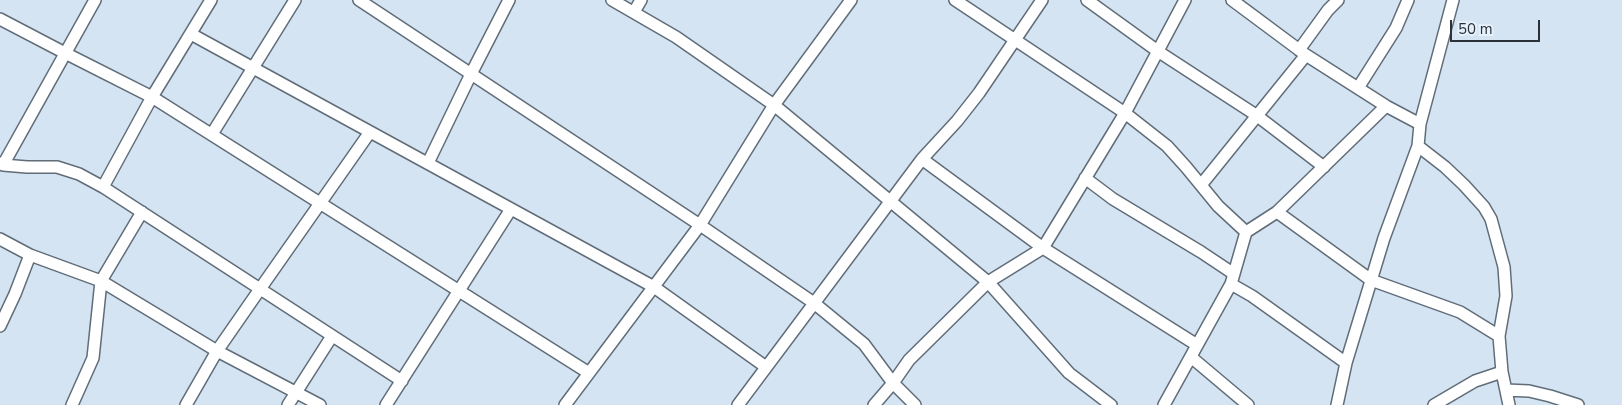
<!DOCTYPE html>
<html>
<head>
<meta charset="utf-8">
<style>
  body { margin:0 }
  #map { position:relative; width:1622px; height:405px; overflow:hidden; background:#d5e4f2; font-family:"Nunito Sans",sans-serif }
  canvas { display:block }
  .scale { position:absolute; left:1450px; top:20px; width:90px; height:22px; box-sizing:border-box; border:2px solid #2c3137; border-top:0; padding-left:6px; font-size:15px; line-height:18px; white-space:nowrap; color:#2c3137; -webkit-text-stroke:4px #e5f1fc; paint-order:stroke }
</style>
</head>
<body>
<div id="map">
<canvas width="1622" height="405"></canvas>
<div class="scale">50 m</div>
</div>
<script>
const c = document.querySelector('canvas').getContext('2d');
c.lineJoin = 'round';
function toPath(rows) {
  const path = new Path2D();
  for (const r of rows) {
    path.moveTo(r[0], r[1]);
    for (let i = 2; i < r.length; i += 2) path.lineTo(r[i], r[i + 1]);
  }
  return path;
}
function stroke(path, color, width, dash) {
  c.strokeStyle = color;
  c.lineWidth = width;
  c.lineCap = dash ? 'butt' : 'round';
  c.setLineDash(dash || []);
  c.stroke(path);
}
const street = toPath([
  [359,0,700,225,814,303,864,344,893,383,915,405],
  [612,0,676,37,774,105,988,282,1069,373,1111,405],
  [955,0,1125,113,1167,146,1186,167,1218,206,1246,232],
  [1087,0,1159,52,1256,115,1324,167],
  [1232,0,1306,55,1386,106,1420,124],
  [634,12,641,0],
  [0,19,65,53,152,97,589,373],
  [191,34,654,287,766,367],
  [1299,50,1328,10,1338,0],
  [1358,88,1396,28,1408,0],
  [212,134,295,0],
  [1418,146,1445,167,1464,185,1484,207,1491,219,1504,267,1506,296,1499,336,1502,372,1509,405],
  [922,159,1043,248,1197,345],
  [0,163,3,165,27,167,57,167,79,174,103,187,402,381],
  [428,163,471,74,509,0],
  [3,165,95,0],
  [1085,178,1113,199,1201,252,1234,274],
  [1201,185,1306,55],
  [103,187,152,97,211,0],
  [1277,212,1371,280,1460,312,1499,336],
  [0,239,30,255,101,281,217,351,320,405],
  [1231,284,1252,296,1346,363],
  [0,326,15,294,30,255],
  [1191,357,1248,405],
  [1506,390,1529,391,1550,396,1578,405],
  [72,405,93,358,101,281,142,212],
  [186,405,217,351,260,289,370,132],
  [288,405,332,336],
  [386,405,511,209],
  [565,405,700,225,774,105,851,0],
  [738,405,922,159,957,121,979,93,1042,0],
  [874,405,893,383,909,360,988,282,1043,248,1125,113,1185,0],
  [1164,405,1231,284,1246,232,1277,212,1386,106],
  [1337,405,1346,363,1384,238,1418,146,1420,124,1453,0],
  [1434,405,1475,381,1502,372]
]);
stroke(street, '#606d79', 14);
stroke(street, '#fff', 11);
</script>
</body>
</html>
